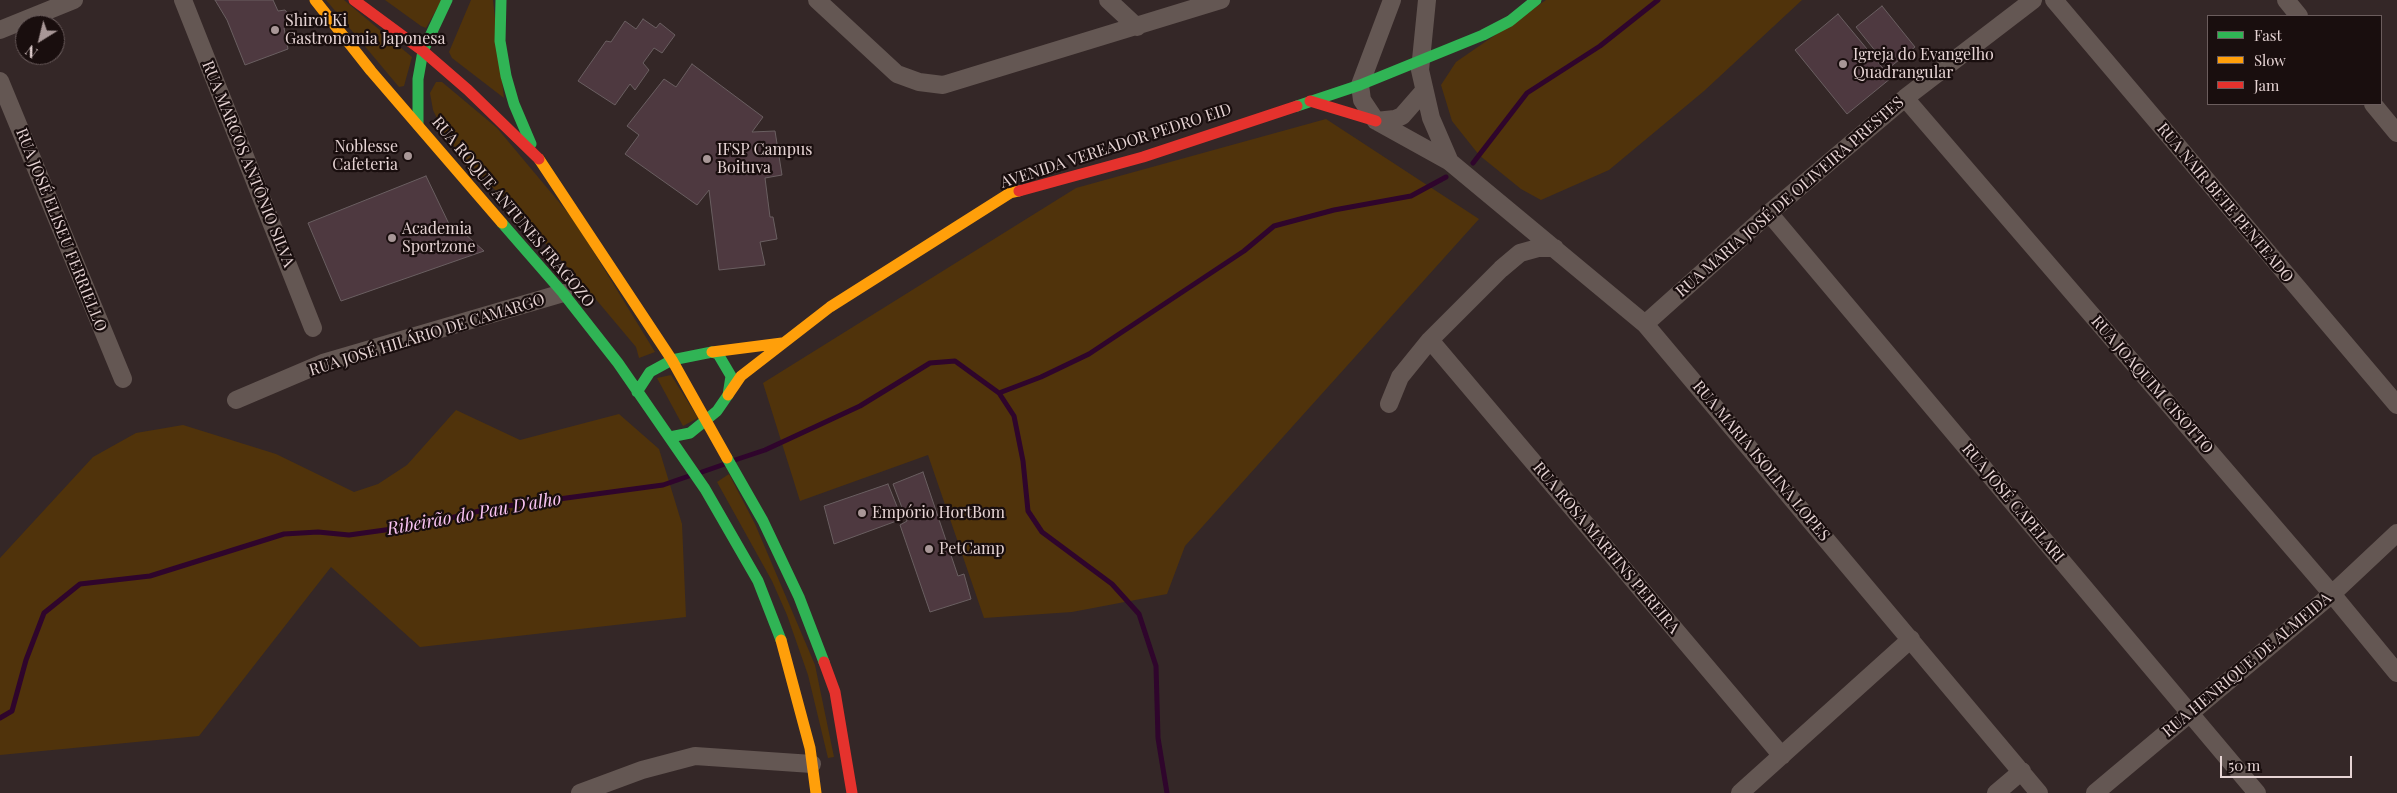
<!DOCTYPE html>
<html>
<head>
<meta charset="utf-8">
<style>
  body { margin:0 }
  #map { position:relative; width:2397px; height:793px; overflow:hidden; background:#342727; font-family:"Playfair Display",serif }
  canvas { display:block }
  .legend { position:absolute; left:2207px; top:15px; width:175px; height:90px; box-sizing:border-box; background:#190e0e; border:1px solid #6b5d5d; margin:0; padding:6px 9px; list-style:none; font-size:15px; color:#e6d4d4 }
  .legend li { display:flex; align-items:center; gap:10px; height:25px }
  .legend b { width:25px; border:1px solid #6b5d5d }
  .north { position:absolute; left:15px; top:15px; width:50px; height:50px; box-sizing:border-box; background:#190e0e; border:1px solid #6b5d5d; border-radius:50%; rotate:216deg; font-size:14px; font-weight:700; line-height:20px; text-align:center; color:#e6d4d4 }
  .north::after { content:''; display:block; margin:auto; width:18px; height:22px; background:#a89797; clip-path:polygon(50% 0,100% 100%,50% 72%,0 100%) }
  .scale { position:absolute; left:2220px; top:756px; width:132px; height:22px; box-sizing:border-box; border:2px solid #e6d4d4; border-top:0; padding-left:6px; font-size:15px; line-height:18px; white-space:nowrap; color:#e6d4d4; -webkit-text-stroke:4px #190e0e; paint-order:stroke }
</style>
</head>
<body>
<div id="map">
<canvas width="2397" height="793"></canvas>
<ul class="legend">
<li><b style="height:6px;background:#30b455"></b>Fast</li>
<li><b style="height:6px;background:#ff9f0a"></b>Slow</li>
<li><b style="height:6px;background:#e5322d"></b>Jam</li>
</ul>
<div class="north">N</div>
<div class="scale">50 m</div>
</div>
<script>
const c = document.querySelector('canvas').getContext('2d');
c.lineJoin = 'round';
function paint(path, color) {
  c.fillStyle = color;
  c.fill(path, 'evenodd');
}
function toPath(rows) {
  const path = new Path2D();
  for (const r of rows) {
    path.moveTo(r[0], r[1]);
    for (let i = 2; i < r.length; i += 2) path.lineTo(r[i], r[i + 1]);
  }
  return path;
}
function stroke(path, color, width, dash) {
  c.strokeStyle = color;
  c.lineWidth = width;
  c.lineCap = dash ? 'butt' : 'round';
  c.setLineDash(dash || []);
  c.stroke(path);
}
function drawText(font, color, halo, rows, align = 'center') {
  c.font = font + ' "Playfair Display",serif';
  c.lineWidth = 4.5;
  c.setLineDash([]);
  c.textBaseline = 'middle';
  c.strokeStyle = halo;
  c.fillStyle = color;
  for (const [text, x, y, turn = 0] of rows) {
    c.save();
    c.translate(x, y);
    c.rotate((+turn || 0) * Math.PI / 180);
    c.textAlign = isNaN(turn) ? turn : align;
    if (halo) c.strokeText(text, 0, 0);
    c.fillText(text, 0, 0);
    c.restore();
  }
}
const green = toPath([
  [326,0,344,0,412,57,404,86,399,87],
  [385,0,442,0,426,28,421,26],
  [471,0,493,0,504,98,452,58,449,52],
  [1546,0,1802,0,1704,91,1609,170,1541,200,1521,189,1479,155,1452,121,1441,85,1456,62],
  [436,82,442,82,497,128,574,220,655,352,639,358,636,347,578,278,447,139,433,110,430,93],
  [1326,119,1479,219,1185,546,1167,594,1072,612,984,618,928,455,800,501,763,383,1076,188],
  [671,375,698,418,683,426,657,378],
  [456,410,520,440,619,414,659,449,682,524,686,617,420,647,331,567,199,736,0,755,0,558,93,457,136,433,183,425,276,454,354,492,378,484,407,465],
  [729,474,755,524,815,665,834,757,828,758,808,675,787,615,772,581,717,482]
]);
const stream = toPath([
  [1473,163,1527,93,1600,46,1658,0],
  [999,393,1041,377,1089,354,1244,251,1274,226,1334,210,1411,196,1446,177],
  [735,460,765,450,860,406,930,363,955,361,999,393,1014,416,1023,461,1028,511,1042,532,1112,584,1139,614,1156,666,1158,738,1167,793],
  [702,472,725,464],
  [0,718,12,711,26,660,44,613,80,584,150,576,284,534,318,532,349,535,421,525,492,508,663,485,689,476]
]);
const building = toPath([
  [215,0,273,0,278,11,285,10,296,24,284,28,288,49,245,65,227,20,215,0],
  [1882,6,1915,47,1889,68,1856,27,1882,6],
  [1838,14,1891,78,1847,114,1795,50,1838,14],
  [643,19,656,28,660,23,675,35,662,53,654,48,643,63,649,70,635,90,630,84,615,105,578,81,606,41,611,42,625,21,636,29,643,19],
  [692,64,763,117,752,132,775,131,782,175,765,178,770,217,773,217,777,239,760,242,765,265,719,270,709,190,697,205,625,154,639,135,627,126,664,79,676,87,692,64],
  [426,176,449,224,455,225,484,251,341,301,308,223,426,176],
  [923,472,958,576,964,574,971,599,930,612,900,525,907,521,893,484,923,472],
  [888,484,902,519,834,544,824,506,888,484]
]);
const street = toPath([
  [183,0,313,328],
  [817,0,897,74,919,82,943,85,1221,0],
  [1108,0,1137,27],
  [1392,0,1360,85,1362,100,1376,121,1450,162,1645,324,2039,793],
  [1427,0,1420,70,1431,118,1450,162],
  [2054,0,2397,405],
  [2286,0,2299,16],
  [0,30,74,0],
  [0,81,123,379],
  [1905,98,2332,594,2397,673],
  [2373,104,2397,133],
  [1376,121,1395,119,1402,116,1423,92],
  [1769,213,2257,793],
  [1645,324,1769,213,1905,98,2033,0],
  [1430,340,1782,756],
  [236,400,323,363,563,293],
  [1389,404,1400,377,1430,340,1501,269,1520,253,1538,248,1555,248],
  [580,793,642,770,695,756,812,764],
  [1740,793,1911,639],
  [1996,793,2022,771],
  [2095,793,2332,594,2397,533]
]);
const fast = toPath([
  [501,0,500,41,506,76,514,104,531,144],
  [1297,106,1360,85,1483,35,1510,21,1536,0],
  [418,125,418,79,423,51,447,0],
  [502,223,563,293,618,363,705,489,758,581,781,640],
  [637,392,650,372,672,360,712,352,718,354,731,376,728,395,717,411,690,433,670,437],
  [727,458,763,521,799,597,824,662]
]);
const slow = toPath([
  [315,0,371,71,502,223],
  [539,159,672,360,727,458],
  [712,352,782,343],
  [728,395,741,376,830,307,1010,193,1019,191],
  [781,640,810,748,816,793]
]);
const jam = toPath([
  [354,0,423,51,468,90,539,159],
  [1310,101,1376,121],
  [1019,191,1143,157,1297,106],
  [824,662,835,692,852,793]
]);
const markers = [
  [275,30,5,"#a89797"],
  [1843,64,5,"#a89797"],
  [408,156,5,"#a89797"],
  [707,159,5,"#a89797"],
  [392,238,5,"#a89797"],
  [862,513,5,"#a89797"],
  [929,549,5,"#a89797"]
];
const poiNames = [
  ["Shiroi Ki",285,21],
  ["Gastronomia Japonesa",285,39],
  ["Igreja do Evangelho",1853,55],
  ["Quadrangular",1853,73],
  ["Noblesse",398,147,"right"],
  ["Cafeteria",398,165,"right"],
  ["IFSP Campus",717,150],
  ["Boituva",717,168],
  ["Academia",402,229],
  ["Sportzone",402,247],
  ["Empório HortBom",872,513],
  ["PetCamp",939,549]
];
const streetNames = [
  ["AVENIDA VEREADOR PEDRO EID",1116,146,-18],
  ["RUA MARCOS ANTÔNIO SILVA",248,164,68],
  ["RUA MARIA JOSÉ DE OLIVEIRA PRESTES",1790,197,-41],
  ["RUA NAIR BETE PENTEADO",2225,203,50],
  ["RUA ROQUE ANTUNES FRAGOZO",513,212,50],
  ["RUA JOSÉ ELISEU FERRIELLO",61,230,68],
  ["RUA JOSÉ HILÁRIO DE CAMARGO",427,335,-17],
  ["RUA JOAQUIM CISOTTO",2152,385,49],
  ["RUA MARIA ISOLINA LOPES",1761,461,50],
  ["RUA JOSÉ CAPELARI",2013,503,50],
  ["RUA ROSA MARTINS PEREIRA",1606,548,50],
  ["RUA HENRIQUE DE ALMEIDA",2247,665,-40]
];
const waterNames = [
  ["Ribeirão do Pau D'alho",474,514,-10]
];
paint(green, '#50330b');
stroke(stream, '#2f052c', 5);
paint(building, '#4e3940');
stroke(building, '#6a5f61', 1);
stroke(street, '#645753', 18);
stroke(fast, '#30b455', 11);
stroke(slow, '#ff9f0a', 11);
stroke(jam, '#e5322d', 11);
for (const [x, y, r, color] of markers) {
  const dot = new Path2D();
  dot.arc(x, y, r, 0, 2 * Math.PI);
  c.fillStyle = color;
  c.fill(dot);
  stroke(dot, '#190e0e', 2);
}
drawText('16px', '#e6d4d4', '#190e0e', poiNames, 'left');
drawText('16px', '#e6d4d4', '#190e0e', streetNames);
drawText('italic 18px', '#fac4f4', '#190e0e', waterNames);
</script>
</body>
</html>
